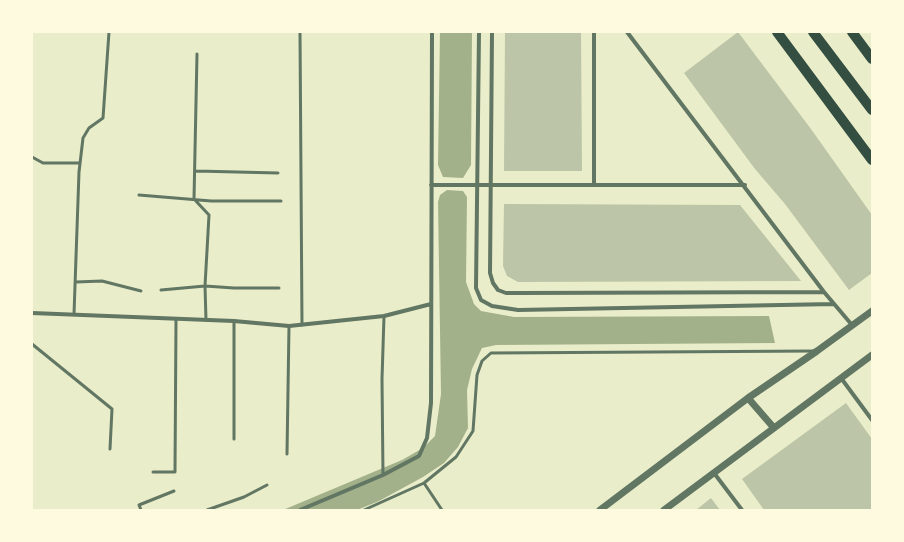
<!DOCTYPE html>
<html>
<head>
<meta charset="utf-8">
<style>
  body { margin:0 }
  #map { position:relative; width:904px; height:542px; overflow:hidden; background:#e9edc9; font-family:"Fira Sans Condensed",sans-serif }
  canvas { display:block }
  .frame { position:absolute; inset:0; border:33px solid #fefae0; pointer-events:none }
</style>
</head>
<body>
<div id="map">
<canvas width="904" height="542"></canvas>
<div class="frame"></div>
</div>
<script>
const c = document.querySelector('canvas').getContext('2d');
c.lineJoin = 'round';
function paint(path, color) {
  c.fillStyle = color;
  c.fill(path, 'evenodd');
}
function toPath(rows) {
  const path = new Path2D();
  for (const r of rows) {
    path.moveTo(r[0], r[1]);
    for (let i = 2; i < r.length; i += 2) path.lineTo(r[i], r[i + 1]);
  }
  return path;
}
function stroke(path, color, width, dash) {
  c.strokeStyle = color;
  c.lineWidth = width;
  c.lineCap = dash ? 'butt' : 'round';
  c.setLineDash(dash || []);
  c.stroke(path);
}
const water = toPath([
  [440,32,472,32,471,165,463,178,443,177,438,165],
  [447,190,463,191,467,197,466,282,474,304,481,311,514,317,769,316,775,343,496,345,482,348,472,369,467,390,468,428,458,447,444,463,423,477,379,501,357,510,283,510,402,460,423,448,435,436,441,394,438,202,440,195]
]);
const building = toPath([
  [505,32,581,32,582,171,504,171],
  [738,32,811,129,872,215,872,273,849,290,785,204,755,169,684,73],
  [504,204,740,205,801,281,518,282,507,276,503,266],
  [846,403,872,439,872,510,764,510,742,479],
  [711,498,720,510,696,510]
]);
const service = toPath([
  [300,32,302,325],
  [197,54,194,199,209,215,205,286,206,320],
  [32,157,43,163,80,163],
  [196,171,278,173],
  [139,195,211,201,281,201],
  [76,282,102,281,141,291],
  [161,290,205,286,234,288,279,288],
  [74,314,79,172,83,138,89,128,103,118,109,32],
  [234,321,234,439],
  [32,344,112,409,110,449],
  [287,454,289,326],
  [153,472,175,472,176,320],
  [383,475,382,379,384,316],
  [424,483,442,510],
  [141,510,139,505,174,491],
  [207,510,244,497,267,485],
  [364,510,424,483,456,457,473,431,477,375,482,361,491,353,814,351]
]);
const minor = toPath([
  [479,32,476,288,481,300,492,306,518,310,834,304],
  [492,32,490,273,493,283,498,290,506,293,518,293,824,292],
  [594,32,594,185],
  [627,32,824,292,852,325],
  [431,185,745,185],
  [32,313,234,321,289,326,384,316,431,304],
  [841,378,872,420],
  [714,473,742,510],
  [300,510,383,475,419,456,427,438,431,403,432,32]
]);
const tertiary = toPath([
  [748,398,774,428],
  [600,510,748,398,817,351,872,311],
  [664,510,872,355]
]);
const primary = toPath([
  [777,32,872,160],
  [813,32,872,110],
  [852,32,872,59]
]);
paint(water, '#a3b18a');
paint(building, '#bcc5a7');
stroke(service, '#617663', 3);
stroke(minor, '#617663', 4);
stroke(tertiary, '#617663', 7);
stroke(primary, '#344e41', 10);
</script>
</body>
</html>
